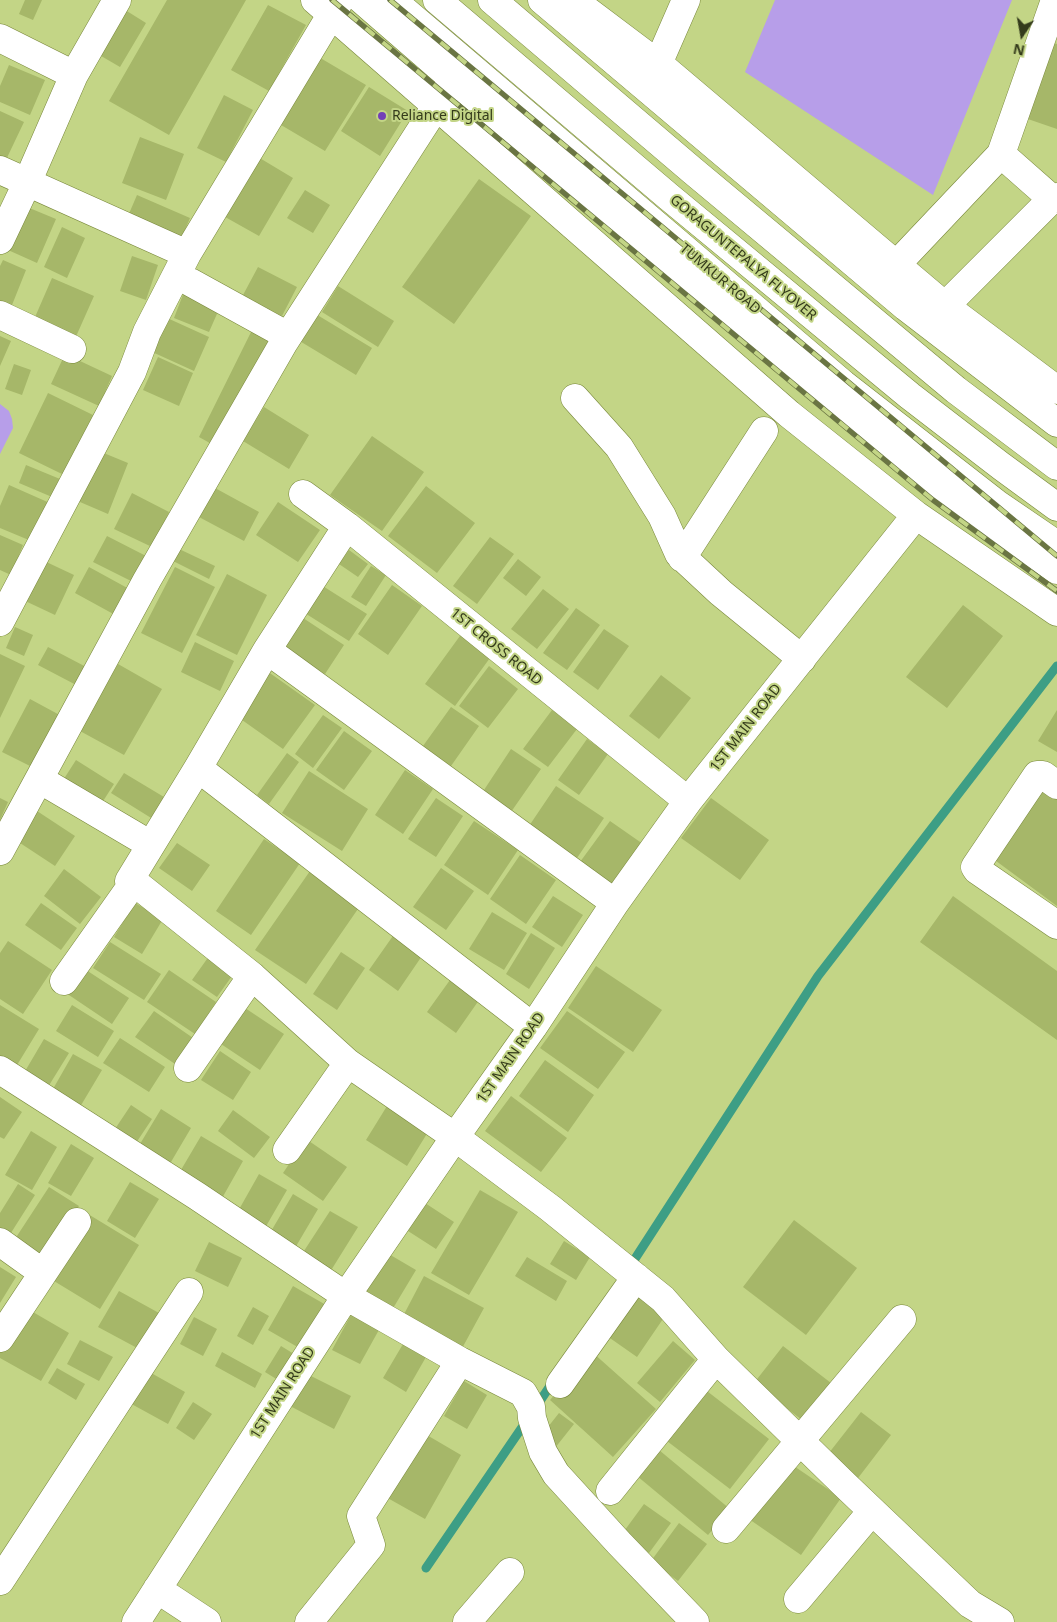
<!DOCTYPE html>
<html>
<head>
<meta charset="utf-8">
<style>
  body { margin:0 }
  #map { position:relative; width:1057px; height:1622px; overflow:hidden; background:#c3d586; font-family:"Noto Sans",sans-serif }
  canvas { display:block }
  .north { position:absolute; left:997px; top:10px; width:50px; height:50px; -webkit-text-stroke:4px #c3d586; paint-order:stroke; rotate:192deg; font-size:14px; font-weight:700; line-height:20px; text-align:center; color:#343b1b }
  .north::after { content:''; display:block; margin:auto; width:18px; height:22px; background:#343b1b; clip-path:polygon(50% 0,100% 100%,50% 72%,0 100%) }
</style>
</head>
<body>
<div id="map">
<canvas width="1057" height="1622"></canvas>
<div class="north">N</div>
</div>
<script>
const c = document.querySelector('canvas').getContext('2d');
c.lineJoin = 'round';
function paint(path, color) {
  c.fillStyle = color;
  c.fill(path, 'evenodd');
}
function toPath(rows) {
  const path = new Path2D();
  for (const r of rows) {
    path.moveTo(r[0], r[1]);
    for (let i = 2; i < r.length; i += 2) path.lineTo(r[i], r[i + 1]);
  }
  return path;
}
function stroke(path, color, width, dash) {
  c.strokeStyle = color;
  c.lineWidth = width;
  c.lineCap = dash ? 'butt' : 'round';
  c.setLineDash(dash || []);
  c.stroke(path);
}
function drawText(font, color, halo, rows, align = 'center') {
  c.font = font + ' "Noto Sans",sans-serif';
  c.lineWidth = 4;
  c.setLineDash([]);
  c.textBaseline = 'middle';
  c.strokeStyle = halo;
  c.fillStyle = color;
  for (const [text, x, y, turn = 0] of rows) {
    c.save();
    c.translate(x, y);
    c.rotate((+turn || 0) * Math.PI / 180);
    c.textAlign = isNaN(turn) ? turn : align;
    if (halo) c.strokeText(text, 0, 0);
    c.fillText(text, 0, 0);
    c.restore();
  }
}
const green = toPath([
  [775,0,1012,0,933,195,745,72],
  [0,404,9,411,12,419,13,428,0,454]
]);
const stream = toPath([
  [629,1268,818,976,1057,666],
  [536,1407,554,1380],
  [426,1568,527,1420]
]);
const building = toPath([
  [25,0,42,0,33,20,19,14],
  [167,0,246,0,169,135,109,101],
  [268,5,306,25,269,91,231,70],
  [122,8,146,23,120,67,96,53],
  [1051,42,1057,44,1057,129,1025,118],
  [317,56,366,85,325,151,276,122],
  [9,65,45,80,30,115,0,102,0,86],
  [369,87,408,111,380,156,341,131],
  [224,95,253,110,226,162,197,148],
  [0,111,24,122,4,164,0,162],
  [140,137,184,154,166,200,122,183],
  [253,154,293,178,259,236,218,213],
  [479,179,531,216,454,324,402,287],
  [305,190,330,205,313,233,287,218],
  [137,195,190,218,178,246,125,223],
  [27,207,56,219,37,263,8,250],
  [62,227,85,238,67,278,44,267],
  [132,256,158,265,146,300,120,291],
  [3,260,26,270,10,310,0,306,0,266],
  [258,267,297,287,282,316,243,295],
  [52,278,94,296,74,341,32,324],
  [338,286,394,321,378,347,322,312],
  [184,292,220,307,209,332,174,318],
  [314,313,372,348,356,375,298,340],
  [165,317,209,337,194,371,150,351],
  [255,324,274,334,217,447,199,437],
  [0,336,11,341,0,366],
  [65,354,112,376,99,406,51,384],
  [158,357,193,373,179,406,143,390],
  [14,364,31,370,22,395,5,389],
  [48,393,93,415,64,475,19,453],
  [264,407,309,435,289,469,243,441],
  [372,436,424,472,382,531,330,495],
  [94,449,128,463,108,514,73,499],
  [26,465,60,479,52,497,19,483],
  [9,485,52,504,36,543,0,528,0,506],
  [426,486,475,523,437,573,388,536],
  [215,488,259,512,244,541,199,517],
  [132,493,169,512,152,547,114,529],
  [278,502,320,530,298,562,256,535],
  [0,535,23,545,11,575,0,570],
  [107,536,148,557,135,583,93,562],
  [490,537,514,554,477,604,453,586],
  [177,548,215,566,209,579,171,560],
  [349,550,368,564,358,577,339,564],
  [40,559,74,575,55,615,21,599],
  [518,559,541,577,526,596,503,578],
  [371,566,386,575,366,606,351,597],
  [89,567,131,590,117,616,75,593],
  [175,567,215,587,182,653,141,633],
  [227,574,267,595,237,655,196,635],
  [318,583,367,614,349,641,300,610],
  [392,585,422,606,388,655,358,634],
  [543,589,569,609,537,649,511,629],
  [963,605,1003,636,947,708,906,677],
  [576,608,600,625,567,670,543,653],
  [297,614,344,645,325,674,278,643],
  [15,627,33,635,24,656,6,648],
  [465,629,495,651,455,706,425,684],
  [604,629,629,646,598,690,573,672],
  [195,642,234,661,220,691,181,672],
  [48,647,90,669,80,687,38,665],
  [0,654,25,666,0,718],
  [118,664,162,689,124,755,80,731],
  [489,666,518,689,488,728,459,706],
  [267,671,315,705,283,749,235,715],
  [661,675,691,698,659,739,629,716],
  [30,699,67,719,40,771,2,752],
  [451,707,479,726,451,766,423,746],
  [552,710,577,729,548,767,523,749],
  [1057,710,1057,752,1038,741],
  [323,715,342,728,313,768,295,754],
  [344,731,372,751,344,790,316,770],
  [587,739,608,754,579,795,558,780],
  [511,749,541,769,511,812,482,793],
  [287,753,299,762,269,804,257,795],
  [76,760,114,784,98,809,60,785],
  [405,770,433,789,403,834,375,815],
  [309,771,368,809,342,851,282,813],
  [124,773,169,800,156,821,111,793],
  [556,786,604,818,577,858,529,826],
  [1040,786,1057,799,1057,906,988,855],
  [0,798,8,802,0,820],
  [436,798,463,816,436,857,408,839],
  [711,798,769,840,740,880,681,838],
  [37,811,75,836,55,866,17,841],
  [474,821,518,850,488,895,444,865],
  [610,821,643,844,613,885,580,862],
  [264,839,300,863,251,935,216,911],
  [177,843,210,865,192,891,159,868],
  [520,855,556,880,526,924,490,899],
  [441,868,474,891,446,930,413,907],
  [64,869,101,897,80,924,44,896],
  [310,871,360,906,306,984,255,950],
  [553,896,583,915,562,947,532,927],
  [953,896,1057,971,1057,1040,920,942],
  [41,903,77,928,61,950,25,925],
  [135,903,163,919,142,954,114,937],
  [492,912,527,933,504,970,469,949],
  [395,933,424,953,398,991,369,970],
  [531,933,555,948,529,989,506,974],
  [8,941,52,970,23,1014,0,999,0,953],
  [110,942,161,974,144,1000,93,968],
  [212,952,237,969,217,997,192,980],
  [341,952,365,968,337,1010,313,994],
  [596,966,662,1010,633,1052,568,1008],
  [83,968,129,998,112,1024,66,993],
  [169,970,216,1002,195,1034,147,1002],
  [455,973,484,993,456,1033,427,1012],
  [0,1005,39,1029,14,1070,0,1062],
  [72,1005,114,1031,98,1057,56,1031],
  [245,1008,284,1034,260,1070,221,1044],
  [154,1011,196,1040,178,1066,135,1037],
  [567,1011,625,1052,598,1089,540,1048],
  [120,1038,165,1067,149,1092,103,1063],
  [44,1039,69,1053,48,1087,24,1073],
  [220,1051,251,1072,233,1100,201,1080],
  [73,1054,102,1070,77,1112,49,1096],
  [545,1060,594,1095,568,1132,519,1096],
  [511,1096,567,1138,541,1172,485,1131],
  [0,1097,22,1112,4,1139,0,1137],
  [131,1105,152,1119,134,1146,113,1132],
  [387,1106,428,1132,407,1166,366,1140],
  [161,1109,191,1128,168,1167,137,1149],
  [233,1110,270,1137,254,1158,218,1131],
  [31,1131,57,1147,32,1190,5,1175],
  [201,1136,243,1161,221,1200,178,1175],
  [306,1139,347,1167,323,1201,283,1173],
  [71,1144,94,1158,71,1196,48,1183],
  [259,1174,287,1190,265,1228,237,1213],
  [130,1182,159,1199,135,1238,107,1221],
  [18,1184,35,1195,9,1236,0,1230,0,1213],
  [49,1187,79,1206,45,1259,15,1239],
  [480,1190,518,1212,469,1295,431,1273],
  [293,1194,318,1209,295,1248,270,1233],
  [425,1203,454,1222,436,1249,408,1231],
  [330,1211,358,1227,330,1272,302,1254],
  [88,1214,139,1245,100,1309,49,1278],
  [794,1220,857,1268,806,1335,743,1287],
  [564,1241,590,1257,576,1280,550,1264],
  [209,1242,242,1258,228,1287,195,1271],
  [387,1253,416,1270,392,1310,363,1293],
  [527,1257,567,1281,556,1301,515,1276],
  [0,1267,16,1277,0,1303],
  [424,1276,484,1308,460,1352,401,1320],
  [293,1286,326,1305,301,1349,268,1330],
  [119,1291,159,1313,139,1349,98,1327],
  [635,1295,665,1316,637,1357,607,1336],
  [253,1307,269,1316,253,1345,237,1336],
  [26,1308,69,1333,41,1381,0,1358,0,1353],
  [352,1313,380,1328,360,1364,332,1350],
  [194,1317,217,1329,203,1356,180,1344],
  [80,1340,113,1357,99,1381,67,1364],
  [673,1341,695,1360,660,1402,637,1383],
  [403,1344,426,1357,406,1392,383,1378],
  [281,1346,294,1354,278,1380,265,1372],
  [783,1346,831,1383,802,1420,754,1383],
  [222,1352,262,1374,255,1388,215,1366],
  [592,1352,656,1409,613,1457,550,1400],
  [57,1368,85,1384,76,1400,48,1383],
  [144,1369,185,1392,168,1424,126,1401],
  [307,1374,351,1396,334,1429,290,1406],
  [464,1381,487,1395,467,1429,444,1416],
  [703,1388,769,1439,730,1489,663,1438],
  [193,1402,212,1414,194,1440,176,1428],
  [861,1412,891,1435,855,1482,825,1458],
  [559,1413,574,1424,555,1448,540,1437],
  [420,1431,461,1455,425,1519,384,1496],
  [653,1445,730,1509,708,1535,631,1471],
  [785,1460,841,1498,801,1555,746,1517],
  [644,1504,671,1523,649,1553,622,1534],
  [679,1523,707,1544,678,1581,651,1561]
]);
const minor = toPath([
  [315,0,789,414,916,515,1057,612],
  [362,0,453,79,938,487,1057,570],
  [573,0,666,70,945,306,1057,390],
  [0,38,74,75],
  [658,64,686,0],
  [1001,154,1052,199,1057,197],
  [0,170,187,254],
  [0,240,27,183,74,75,117,0],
  [896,265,1001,154,1055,0],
  [190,282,288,336],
  [945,306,1052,199],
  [0,315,72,349],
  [575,398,619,447,662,516,679,554,721,593,802,659],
  [303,494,347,526,688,801],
  [347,526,267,650,198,768,129,881,134,882,252,976,348,1063,455,1137,550,1208,663,1299,716,1359,844,1484,970,1604,1000,1622],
  [682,558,764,431],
  [0,622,132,372,147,332,187,254,340,0],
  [267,650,615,903],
  [198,768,533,1027],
  [39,779,151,845],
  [1057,785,1043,775,1037,775,975,867,977,870,1057,925],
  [0,851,147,580,283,344,446,91],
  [64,981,134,882],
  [188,1068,252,976],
  [0,1070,197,1196,346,1296,460,1361,523,1393,531,1407,532,1418,543,1452,556,1474,619,1543,695,1622],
  [287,1150,348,1063],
  [0,1242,43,1273],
  [0,1338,77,1222],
  [560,1384,636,1277],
  [610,1491,716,1359],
  [726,1529,902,1319],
  [0,1581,189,1292],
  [157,1589,207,1622],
  [798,1599,872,1511],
  [136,1622,346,1296,455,1137,533,1027,615,903,688,801,916,515],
  [309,1622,371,1545,361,1516,460,1361],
  [467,1622,510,1572]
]);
const highway = toPath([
  [392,0,843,384,997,504,1057,545],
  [437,0,669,197,910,396,1001,466,1057,507],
  [492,0,693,171,956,390,1057,466],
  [542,0,906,307,1057,423]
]);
const rail = toPath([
  [332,0,933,500,1057,591],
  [390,0,1057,556]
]);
const markers = [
  [382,116,5,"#7340b7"]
];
const poiNames = [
  ["Reliance Digital",392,116]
];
const streetNames = [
  ["GORAGUNTEPALYA FLYOVER",743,258,40],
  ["TUMKUR ROAD",720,279,40],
  ["1ST CROSS ROAD",496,647,39],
  ["1ST MAIN ROAD",746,728,-52],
  ["1ST MAIN ROAD",511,1058,-55],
  ["1ST MAIN ROAD",283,1393,-57]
];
paint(green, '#b79ee9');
stroke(stream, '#3d9e85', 9);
paint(building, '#a6b769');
stroke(minor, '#78873a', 29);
stroke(highway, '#78873a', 29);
stroke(minor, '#fff', 28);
stroke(highway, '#fff', 28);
stroke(rail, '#6a7543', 5.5);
stroke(rail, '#c3d586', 4, [11]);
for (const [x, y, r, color] of markers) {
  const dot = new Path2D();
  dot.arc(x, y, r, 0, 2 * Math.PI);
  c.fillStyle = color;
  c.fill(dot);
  stroke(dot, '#c3d586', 2);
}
drawText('14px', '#343b1b', '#c3d586', poiNames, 'left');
drawText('14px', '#343b1b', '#c3d586', streetNames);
</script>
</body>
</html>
